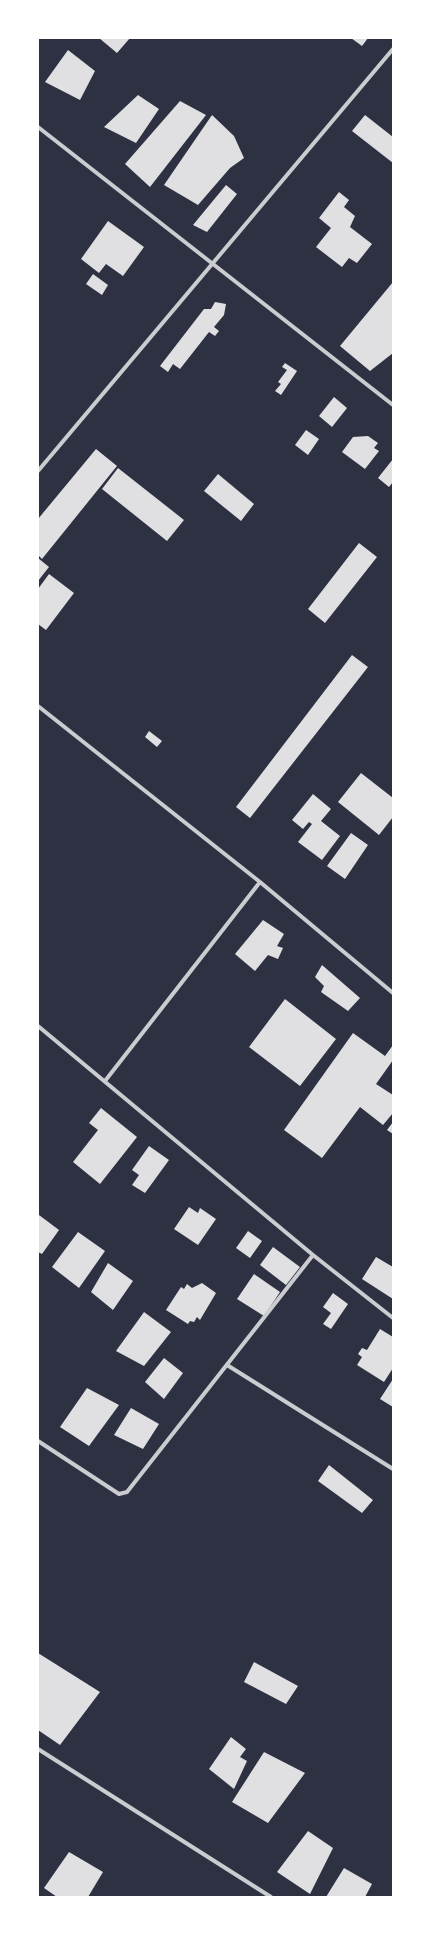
<!DOCTYPE html>
<html>
<head>
<meta charset="utf-8">
<style>
  body { margin:0 }
  #map { position:relative; width:431px; height:1935px; overflow:hidden; background:#2d3142; font-family:"Titillium Web",sans-serif }
  canvas { display:block }
  .frame { position:absolute; inset:0; border:39px solid #fff; pointer-events:none }
</style>
</head>
<body>
<div id="map">
<canvas width="431" height="1935"></canvas>
<div class="frame"></div>
</div>
<script>
const c = document.querySelector('canvas').getContext('2d');
c.lineJoin = 'round';
function paint(path, color) {
  c.fillStyle = color;
  c.fill(path, 'evenodd');
}
function toPath(rows) {
  const path = new Path2D();
  for (const r of rows) {
    path.moveTo(r[0], r[1]);
    for (let i = 2; i < r.length; i += 2) path.lineTo(r[i], r[i + 1]);
  }
  return path;
}
function stroke(path, color, width, dash) {
  c.strokeStyle = color;
  c.lineWidth = width;
  c.lineCap = dash ? 'butt' : 'round';
  c.setLineDash(dash || []);
  c.stroke(path);
}
const building = toPath([
  [99,38,130,38,117,53],
  [351,38,368,38,362,46],
  [68,50,95,71,80,100,45,82],
  [138,95,159,109,136,143,104,127],
  [180,101,206,115,150,187,125,164],
  [212,115,234,136,244,158,230,168,198,205,164,185],
  [365,115,393,137,393,163,352,131],
  [226,185,237,194,207,232,193,225],
  [339,192,349,200,344,207,355,216,350,227,372,244,357,263,349,258,342,267,316,247,331,228,319,218],
  [108,221,144,247,123,276,106,264,99,273,81,259],
  [93,274,108,285,102,295,86,284],
  [393,282,393,353,370,371,340,346],
  [215,302,226,304,224,315,214,327,219,331,215,336,209,332,180,369,173,364,168,372,160,366,204,309,211,309],
  [285,363,297,371,281,395,275,391,281,384,278,382,287,370,282,367],
  [334,397,347,408,332,427,319,416],
  [306,430,319,439,308,455,295,445],
  [368,436,378,443,374,448,379,451,365,469,342,452,353,437],
  [96,449,117,466,42,559,38,555,38,519],
  [393,459,393,482,389,487,378,478],
  [118,468,184,520,167,541,102,489],
  [218,474,254,504,241,521,204,491],
  [359,543,377,557,325,623,308,609],
  [38,558,49,567,38,581],
  [49,574,74,593,46,630,38,624,38,589],
  [352,655,368,667,250,818,236,807],
  [149,731,162,741,157,747,145,737],
  [361,773,393,798,393,817,379,835,338,802],
  [313,794,331,809,321,821,340,836,322,860,298,842,312,824,309,822,303,829,292,820],
  [351,833,368,845,345,879,327,866],
  [263,920,284,934,277,946,283,948,278,959,268,955,255,971,235,954],
  [322,965,360,998,348,1011,321,992,324,986,315,977],
  [285,999,336,1039,300,1086,249,1047],
  [353,1033,385,1056,393,1045,393,1060,376,1084,393,1095,393,1113,383,1125,360,1107,322,1158,284,1130],
  [101,1108,137,1137,100,1184,73,1162,98,1130,89,1123],
  [393,1122,393,1134,387,1130],
  [149,1146,169,1160,145,1193,132,1185,139,1175,132,1170],
  [189,1207,198,1213,200,1208,216,1219,198,1245,174,1229],
  [39,1215,59,1230,42,1254,38,1252],
  [248,1231,262,1241,250,1258,236,1248],
  [78,1232,105,1251,79,1288,52,1267],
  [273,1247,300,1267,286,1285,260,1265],
  [376,1257,393,1267,393,1299,362,1279],
  [108,1263,133,1281,113,1310,91,1292],
  [254,1274,280,1292,264,1316,237,1299],
  [202,1283,216,1293,200,1320,197,1317,194,1322,190,1321,188,1324,166,1310,181,1287,184,1289,187,1284,192,1288],
  [333,1293,348,1304,331,1329,323,1324,331,1313,323,1307],
  [144,1312,171,1332,144,1366,116,1351],
  [380,1329,393,1337,393,1368,384,1382,357,1365,362,1357,358,1354,362,1348,367,1350],
  [164,1358,183,1373,164,1399,145,1382],
  [393,1379,393,1407,380,1399],
  [87,1388,119,1405,89,1446,60,1427],
  [131,1408,159,1424,143,1449,114,1435],
  [329,1465,373,1500,362,1513,318,1481],
  [38,1653,100,1692,60,1745,38,1730],
  [254,1662,298,1686,286,1704,244,1682],
  [231,1737,246,1749,240,1757,247,1761,234,1789,209,1769],
  [264,1752,305,1773,268,1823,232,1802],
  [308,1831,333,1848,310,1894,277,1872],
  [69,1852,103,1872,88,1897,57,1897,44,1888],
  [344,1868,372,1884,365,1897,326,1897]
]);
const minor = toPath([
  [38,127,393,405],
  [38,471,393,49],
  [38,706,260,882,393,993],
  [38,1026,313,1255,393,1318],
  [105,1081,260,882],
  [227,1365,393,1469],
  [38,1441,119,1494,127,1492,313,1255],
  [38,1749,271,1897]
]);
paint(building, '#e0e0e3');
stroke(minor, '#caccd0', 4);
</script>
</body>
</html>
